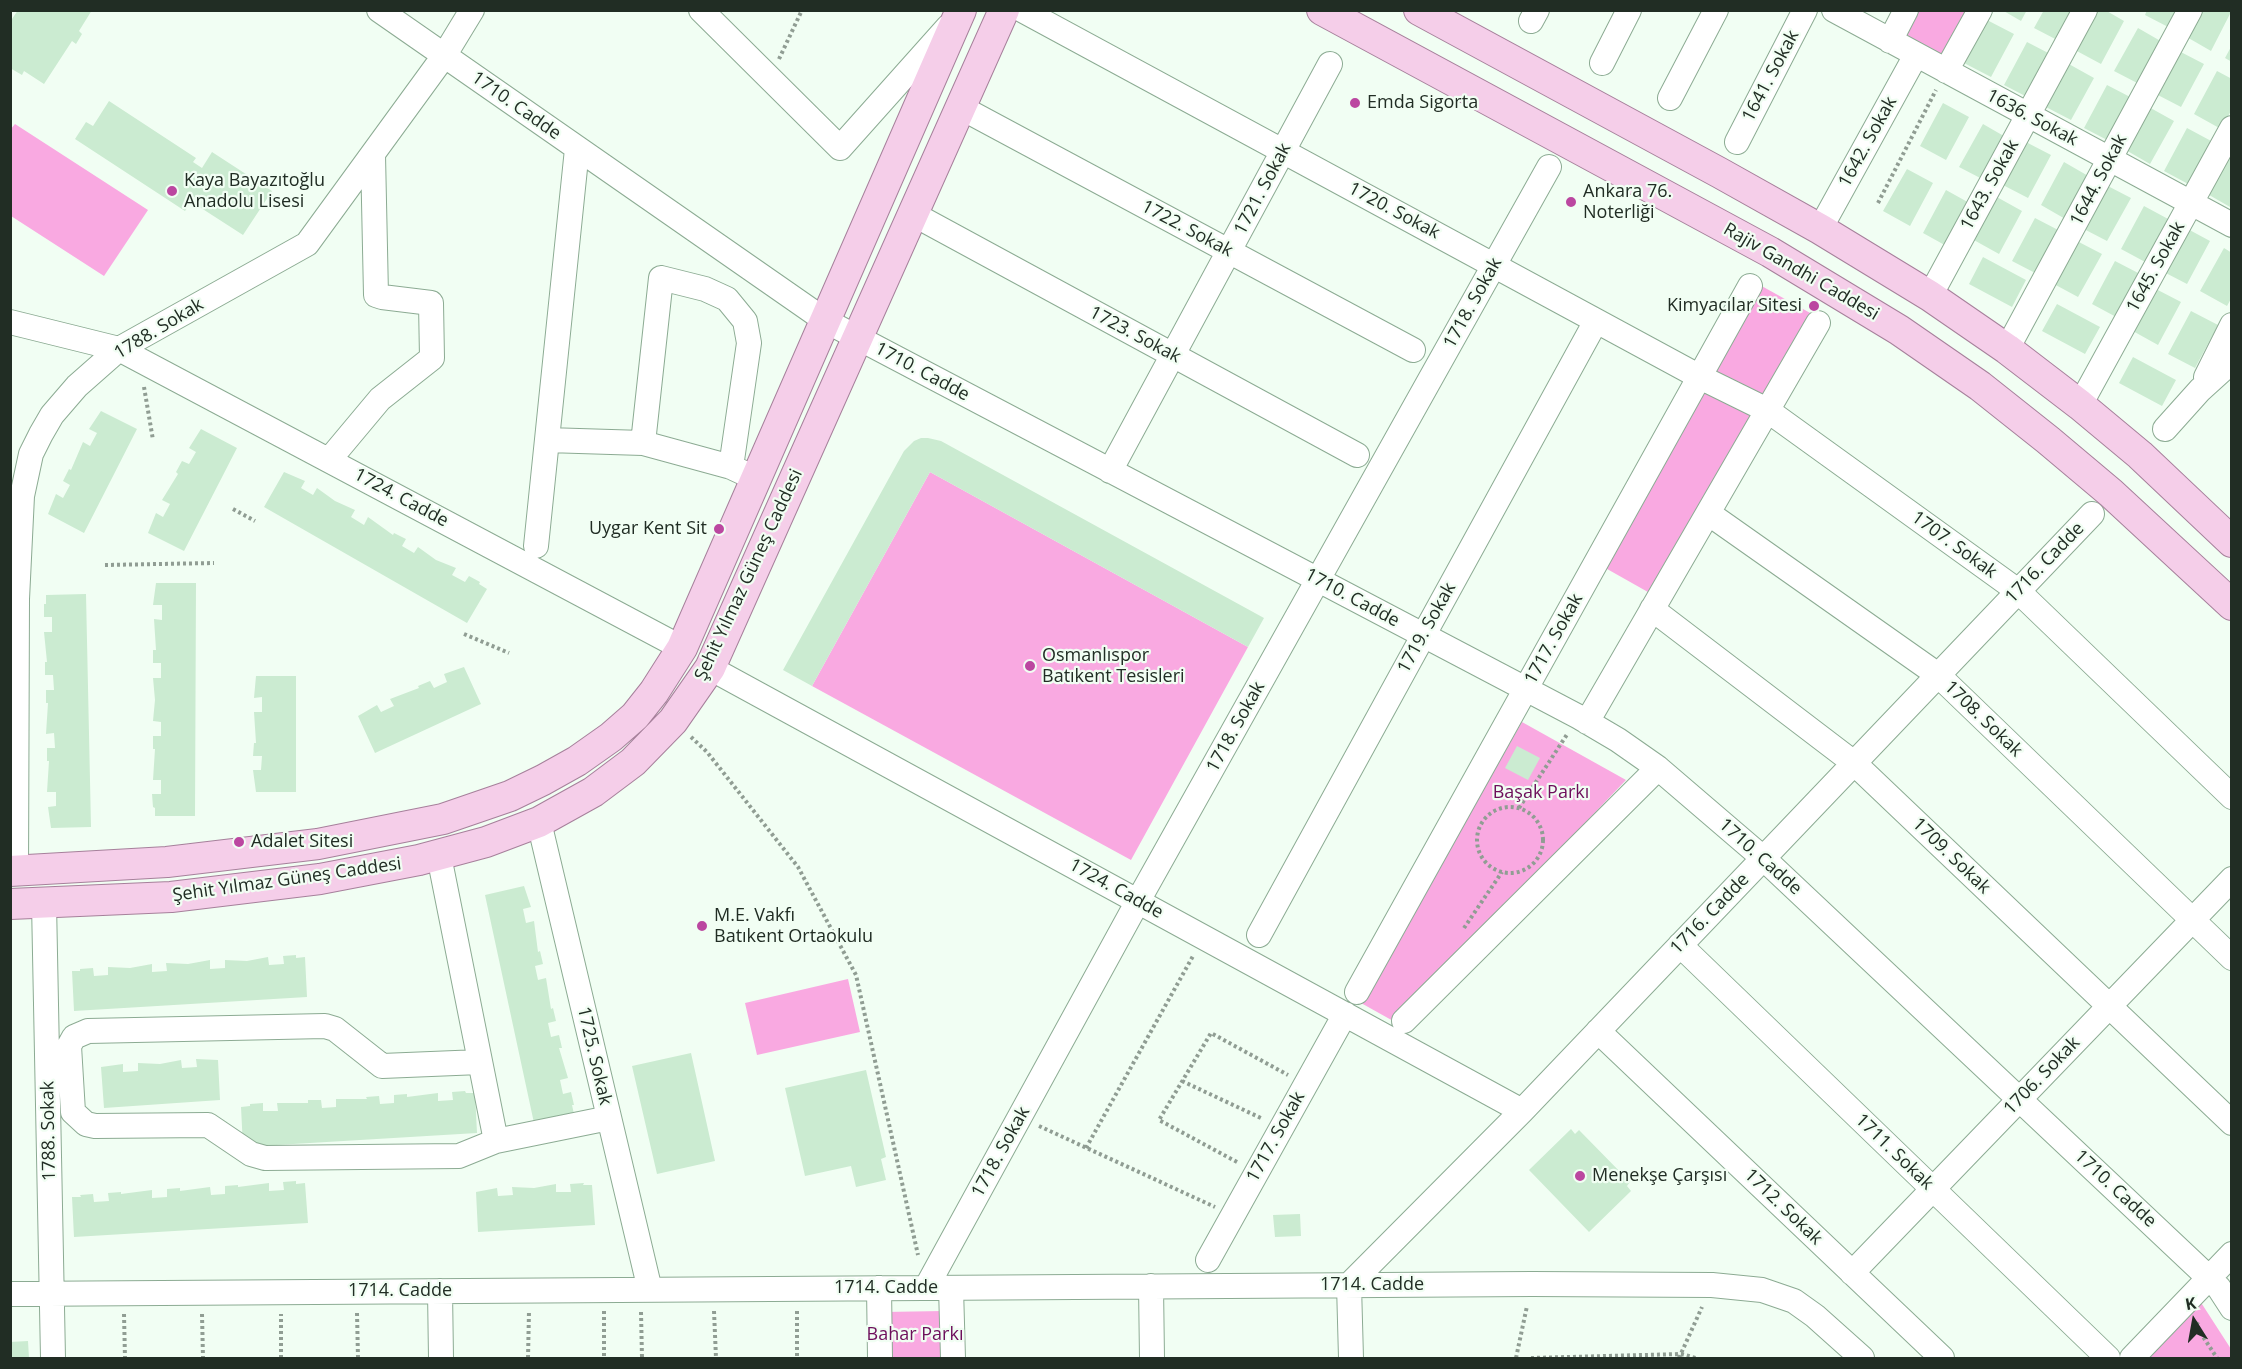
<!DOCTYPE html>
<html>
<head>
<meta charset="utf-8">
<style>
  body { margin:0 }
  #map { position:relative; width:2242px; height:1369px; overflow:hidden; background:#f1fef3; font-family:"Open Sans",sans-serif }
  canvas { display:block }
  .frame { position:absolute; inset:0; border:12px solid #212d24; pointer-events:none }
  .north { position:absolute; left:2164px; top:1291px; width:60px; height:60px; -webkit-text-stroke:4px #f1fef3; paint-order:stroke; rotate:349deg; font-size:16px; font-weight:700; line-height:24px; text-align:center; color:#212d24 }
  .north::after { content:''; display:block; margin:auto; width:21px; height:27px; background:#212d24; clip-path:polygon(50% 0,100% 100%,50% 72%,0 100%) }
</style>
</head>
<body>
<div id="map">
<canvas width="2242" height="1369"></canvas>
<div class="frame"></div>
<div class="north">K</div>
</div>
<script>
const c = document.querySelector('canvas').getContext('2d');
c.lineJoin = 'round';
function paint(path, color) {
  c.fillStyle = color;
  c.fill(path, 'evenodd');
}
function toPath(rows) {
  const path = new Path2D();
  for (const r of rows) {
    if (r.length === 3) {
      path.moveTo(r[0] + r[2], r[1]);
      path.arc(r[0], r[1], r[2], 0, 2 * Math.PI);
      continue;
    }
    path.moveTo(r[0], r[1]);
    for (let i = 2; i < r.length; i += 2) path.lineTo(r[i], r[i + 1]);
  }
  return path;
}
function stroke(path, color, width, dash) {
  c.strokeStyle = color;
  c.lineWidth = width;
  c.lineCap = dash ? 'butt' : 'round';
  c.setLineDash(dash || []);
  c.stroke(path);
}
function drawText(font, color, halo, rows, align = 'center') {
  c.font = font + ' "Open Sans",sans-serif';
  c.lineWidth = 4.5;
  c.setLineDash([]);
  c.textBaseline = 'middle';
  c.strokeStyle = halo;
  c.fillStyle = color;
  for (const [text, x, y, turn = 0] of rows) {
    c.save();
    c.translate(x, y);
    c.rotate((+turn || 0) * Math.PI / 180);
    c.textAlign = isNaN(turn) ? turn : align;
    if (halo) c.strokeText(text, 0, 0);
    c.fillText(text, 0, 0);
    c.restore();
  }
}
const green = toPath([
  [1913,11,1974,11,1945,62,1899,38],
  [15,124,148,210,104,276,11,216,10,130],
  [1758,284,1812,314,1655,596,1600,565],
  [930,472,1248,647,1131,860,812,686],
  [1522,722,1626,780,1395,1022,1361,1003],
  [848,979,860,1032,757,1055,745,1003],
  [2200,1301,2231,1349,2231,1358,2146,1358],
  [943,1311,945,1358,886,1358,884,1312]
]);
const building = toPath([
  [18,10,92,10,79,31,82,34,76,44,72,41,44,84,24,71,22,75,10,68,10,22],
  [2002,10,2027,10,2021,21],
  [2044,10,2079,10,2061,42,2034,28],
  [2096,10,2105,10,2124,21,2101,64,2075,50],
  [2147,10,2182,10,2172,29,2145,15],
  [2199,10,2232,10,2211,51,2185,36],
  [1987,20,2014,34,1991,77,1964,63],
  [2138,28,2164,43,2141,85,2114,71],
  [2027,42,2054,56,2031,99,2004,85],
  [2232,45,2232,62,2225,58],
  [2177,50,2204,64,2181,107,2154,93],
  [2067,63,2094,78,2071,120,2044,106],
  [2217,71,2232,79,2232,109,2221,129,2194,114],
  [2107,85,2134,99,2111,142,2084,128],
  [109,101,196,158,193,162,202,168,212,152,272,191,243,235,198,206,201,201,194,197,185,211,75,139,86,122,93,126],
  [1943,103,1969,117,1946,160,1920,146],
  [2147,106,2174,121,2150,164,2124,149],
  [1983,124,2009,139,1986,181,1959,167],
  [2187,128,2213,142,2190,185,2164,171],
  [2024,141,2051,155,2028,198,2001,184],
  [2232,152,2232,204,2230,207,2204,192],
  [2064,162,2090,177,2067,220,2041,205],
  [1907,169,1933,183,1910,226,1883,211],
  [2104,184,2131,198,2107,241,2080,227],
  [1946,190,1973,205,1950,248,1923,233],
  [1995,196,2022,211,1999,254,1972,239],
  [2144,206,2170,220,2147,263,2121,249],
  [2035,218,2062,232,2039,275,2012,261],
  [2184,227,2210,241,2187,284,2160,270],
  [2075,240,2102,254,2078,297,2052,283],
  [2224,248,2232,253,2232,297,2227,306,2200,291],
  [1983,257,2026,280,2012,307,1969,284],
  [2115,261,2142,275,2118,318,2092,304],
  [2154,288,2181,302,2158,345,2131,330],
  [2057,304,2100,327,2085,354,2042,331],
  [2191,311,2218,325,2195,368,2168,354],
  [2133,357,2176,380,2162,406,2119,383],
  [101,411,137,429,84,533,48,514,56,494,63,498,70,485,63,481,69,469,71,470,83,442,90,446,97,433,89,429],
  [201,429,237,448,184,551,148,533,156,513,163,517,170,504,162,500,178,474,176,472,182,461,189,464,196,452,189,448],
  [921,438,928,438,941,441,1264,618,1248,647,930,472,812,686,783,670,904,451,914,441],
  [284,472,305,481,301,488,313,495,317,488,335,501,355,510,351,517,364,525,368,517,393,535,394,533,406,539,402,546,414,553,418,547,436,560,456,568,452,575,465,582,469,576,480,582,479,584,487,589,467,623,264,507],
  [156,583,196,583,195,816,155,816,155,808,153,807,152,794,161,794,161,780,153,780,155,749,153,749,153,736,161,736,161,722,153,721,155,700,153,678,161,678,161,663,153,663,153,650,156,650,154,619,162,620,162,605,153,605],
  [86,594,91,827,51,828,48,807,56,806,56,792,47,792,49,761,47,761,47,748,55,748,54,733,46,734,48,703,46,703,46,690,54,690,53,675,45,675,45,662,47,662,44,632,52,632,52,617,44,617,44,604,46,604,46,595],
  [464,667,481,704,375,753,358,716,377,705,381,712,394,706,390,699,419,688,418,686,430,681,434,688,447,682,444,674],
  [256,676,296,676,296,792,256,792,253,770,261,770,262,756,253,756,254,743,256,743,254,712,262,712,262,697,254,698],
  [1517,746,1540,758,1528,780,1505,768],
  [524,886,531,907,523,909,526,923,534,921,538,952,540,951,543,964,535,966,538,980,546,978,551,1009,553,1008,556,1021,548,1023,551,1037,559,1035,562,1048,559,1048,568,1078,560,1080,563,1094,571,1092,574,1105,572,1105,574,1114,534,1123,485,895],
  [296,955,296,958,305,957,307,997,74,1011,72,971,80,971,80,969,93,968,94,976,108,975,108,967,130,968,152,964,152,972,167,971,166,963,188,964,210,960,210,969,225,968,225,960,247,961,268,957,269,965,284,964,283,956],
  [691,1053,715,1161,657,1174,632,1066],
  [196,1059,218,1060,220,1100,104,1108,101,1067,123,1064,123,1072,138,1071,138,1063,160,1064,181,1060,182,1068,197,1067],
  [866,1070,886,1157,881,1159,886,1180,856,1187,851,1166,805,1176,785,1088],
  [465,1091,466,1093,475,1093,477,1133,243,1147,241,1107,250,1106,250,1104,263,1103,263,1111,278,1111,277,1103,308,1103,308,1100,321,1100,322,1108,336,1107,336,1099,367,1099,366,1097,379,1096,380,1104,394,1103,394,1095,407,1094,407,1097,438,1093,438,1101,453,1100,452,1092],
  [1571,1129,1575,1134,1579,1130,1630,1182,1627,1186,1631,1191,1589,1232,1529,1170],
  [296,1181,296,1184,305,1183,308,1223,74,1237,72,1197,81,1197,80,1195,93,1194,94,1202,109,1201,108,1193,121,1192,121,1194,152,1190,152,1198,167,1197,167,1189,180,1188,180,1191,210,1187,211,1195,225,1194,225,1186,238,1185,238,1187,269,1183,269,1191,284,1190,283,1182],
  [584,1183,583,1185,592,1185,595,1225,478,1232,476,1192,497,1188,498,1196,513,1195,512,1187,534,1188,556,1184,556,1192,571,1192,570,1184],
  [1300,1214,1301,1236,1275,1237,1273,1215],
  [28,1341,29,1358,10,1358,10,1342]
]);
const path = toPath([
  [779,59,802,10],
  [1878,203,1936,90],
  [144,387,153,440],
  [233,509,255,521],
  [105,565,214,563],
  [464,634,509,653],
  [691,737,707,752,798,867,856,975,918,1255],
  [1510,840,33],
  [1519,808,1568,733],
  [1464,928,1502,872],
  [1182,1081,1263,1119],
  [1039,1126,1215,1207],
  [1086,1148,1193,956],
  [1237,1162,1159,1120,1211,1033,1288,1075],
  [604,1311,604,1358],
  [714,1311,716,1358],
  [797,1311,797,1358],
  [641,1312,642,1358],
  [357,1313,358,1358],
  [124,1314,125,1358],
  [202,1314,203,1358],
  [2198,1322,2196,1326,2217,1358],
  [281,1358,281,1314],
  [528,1358,529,1311],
  [1516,1358,1527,1306],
  [1531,1358,1681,1354,1696,1358],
  [1679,1358,1702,1307]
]);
const minor = toPath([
  [379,10,826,321,1579,717,1618,740,1658,768,1763,858,2019,1099,2209,1278,2219,1288,2232,1308],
  [701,10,840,148,948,27],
  [1022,10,1700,377,1767,410,2018,591,2232,797],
  [1834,10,2232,225],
  [1531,21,1537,10],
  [1890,41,1906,10],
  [1602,63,1629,10],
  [1946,71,1980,10],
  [1670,98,1716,10],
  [960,107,1413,350],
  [1737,142,1805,10],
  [913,214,1357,455],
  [1820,229,1916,55],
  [1930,296,2085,10],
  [10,322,119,349,682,648],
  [2007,349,2190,10],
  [2206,377,2232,325],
  [2080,405,2232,128],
  [2165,429,2200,390,2232,361],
  [547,440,643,443,731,467,744,473],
  [643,443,661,278,705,289,727,299,745,321,749,343,731,467],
  [329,460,380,399,432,358,431,303,382,297,376,295,373,155],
  [1110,471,1330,64],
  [1708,513,1938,675,2232,958],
  [536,546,577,149],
  [1652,609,1854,763,2232,1123],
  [710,668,1522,1111],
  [1587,722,1818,323],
  [539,822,650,1290],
  [439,856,496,1141],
  [16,871,17,599,22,496,31,454,41,434,52,415,77,386,119,349,307,244,444,56,472,10],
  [44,903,53,1358],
  [1259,935,1596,321],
  [1680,945,2108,1358],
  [1357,992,1750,286],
  [1404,1021,1658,768],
  [1598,1031,1942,1358],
  [480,1062,382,1066,335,1029,325,1026,88,1031,74,1037,69,1046,73,1112,86,1124,95,1126,208,1125,251,1154,265,1158,459,1156,496,1141,609,1118],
  [1208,1260,1345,1014],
  [1852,1273,2232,879],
  [1151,1286,1152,1358],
  [879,1288,880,1358],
  [926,1288,1138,901,1549,167],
  [951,1288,953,1358],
  [440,1291,441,1358],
  [10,1294,1532,1284,1712,1285,1762,1290,1794,1301,1815,1316,1862,1358],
  [1351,1358,1349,1285,1522,1111,2092,514],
  [2132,1358,2232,1254]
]);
const major = toPath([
  [1322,10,1770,252,1899,330,1980,386,2048,440,2111,493,2232,605],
  [1419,10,1720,173,1820,229,1930,296,2007,349,2080,405,2140,455,2232,542],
  [10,871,167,862,318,844,443,819,510,796,543,780,577,761,611,737,635,716,654,692,682,648,961,10],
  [10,904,171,897,320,879,419,860,486,842,539,822,593,792,633,762,673,721,710,668,1004,10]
]);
const markers = [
  [1355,103,6,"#bb47a0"],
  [172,191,6,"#bb47a0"],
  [1571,202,6,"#bb47a0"],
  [1814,306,6,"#bb47a0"],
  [719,529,6,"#bb47a0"],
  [1030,666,6,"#bb47a0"],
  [239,842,6,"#bb47a0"],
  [702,926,6,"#bb47a0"],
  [1580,1176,6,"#bb47a0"]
];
const streetNames = [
  ["1641. Sokak",1771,76,-62],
  ["1710. Cadde",516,106,35],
  ["1636. Sokak",2032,118,28],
  ["1642. Sokak",1868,142,-61],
  ["1644. Sokak",2099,180,-62],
  ["1643. Sokak",1990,185,-61],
  ["1721. Sokak",1263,189,-62],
  ["1720. Sokak",1394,211,28],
  ["1722. Sokak",1187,229,28],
  ["1645. Sokak",2156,267,-61],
  ["Rajiv Gandhi Caddesi",1801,272,30],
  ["1718. Sokak",1473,303,-61],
  ["1788. Sokak",159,329,-31],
  ["1723. Sokak",1135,335,28],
  ["1710. Cadde",922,372,28],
  ["1724. Cadde",401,498,28],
  ["1707. Sokak",1954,545,36],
  ["1716. Cadde",2045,563,-46],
  ["Şehit Yılmaz Güneş Caddesi",749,575,-65],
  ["1710. Cadde",1352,598,28],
  ["1719. Sokak",1427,628,-61],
  ["1717. Sokak",1554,639,-61],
  ["1708. Sokak",1983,719,44],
  ["1718. Sokak",1236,727,-61],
  ["1709. Sokak",1951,856,44],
  ["1710. Cadde",1760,857,42],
  ["Şehit Yılmaz Güneş Caddesi",287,880,-8],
  ["1724. Cadde",1116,889,29],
  ["1716. Cadde",1710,914,-46],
  ["1725. Sokak",594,1056,77],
  ["1706. Sokak",2042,1076,-46],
  ["1788. Sokak",49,1131,-91],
  ["1717. Sokak",1276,1137,-61],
  ["1718. Sokak",1001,1152,-61],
  ["1711. Sokak",1894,1152,44],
  ["1710. Cadde",2115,1189,43],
  ["1712. Sokak",1783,1207,44],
  ["1714. Cadde",1372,1285],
  ["1714. Cadde",886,1288],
  ["1714. Cadde",400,1291]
];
const poiNames = [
  ["Emda Sigorta",1367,103],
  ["Kaya Bayazıtoğlu",184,181],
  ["Anadolu Lisesi",184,202],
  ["Ankara 76.",1583,192],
  ["Noterliği",1583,213],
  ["Kimyacılar Sitesi",1802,306,"right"],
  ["Uygar Kent Sit",707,529,"right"],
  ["Osmanlıspor",1042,656],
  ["Batıkent Tesisleri",1042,677],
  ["Adalet Sitesi",251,842],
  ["M.E. Vakfı",714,916],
  ["Batıkent Ortaokulu",714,937],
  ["Menekşe Çarşısı",1592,1176]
];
const parkNames = [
  ["Başak Parkı",1541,793],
  ["Bahar Parkı",915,1335]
];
paint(green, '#f9a9e1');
paint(building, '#cbebd1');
stroke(minor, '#8cab93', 26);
stroke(major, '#a6809b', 32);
stroke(path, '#909d93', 4, [3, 3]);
stroke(minor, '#fff', 24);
stroke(major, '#f5cee9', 30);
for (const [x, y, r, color] of markers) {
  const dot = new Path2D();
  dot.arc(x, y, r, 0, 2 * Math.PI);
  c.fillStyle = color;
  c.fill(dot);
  stroke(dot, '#f1fef3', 2);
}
drawText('18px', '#212d24', '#f1fef3', streetNames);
drawText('18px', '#212d24', '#f1fef3', poiNames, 'left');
drawText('18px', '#6d0e5b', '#f1fef3', parkNames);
</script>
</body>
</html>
